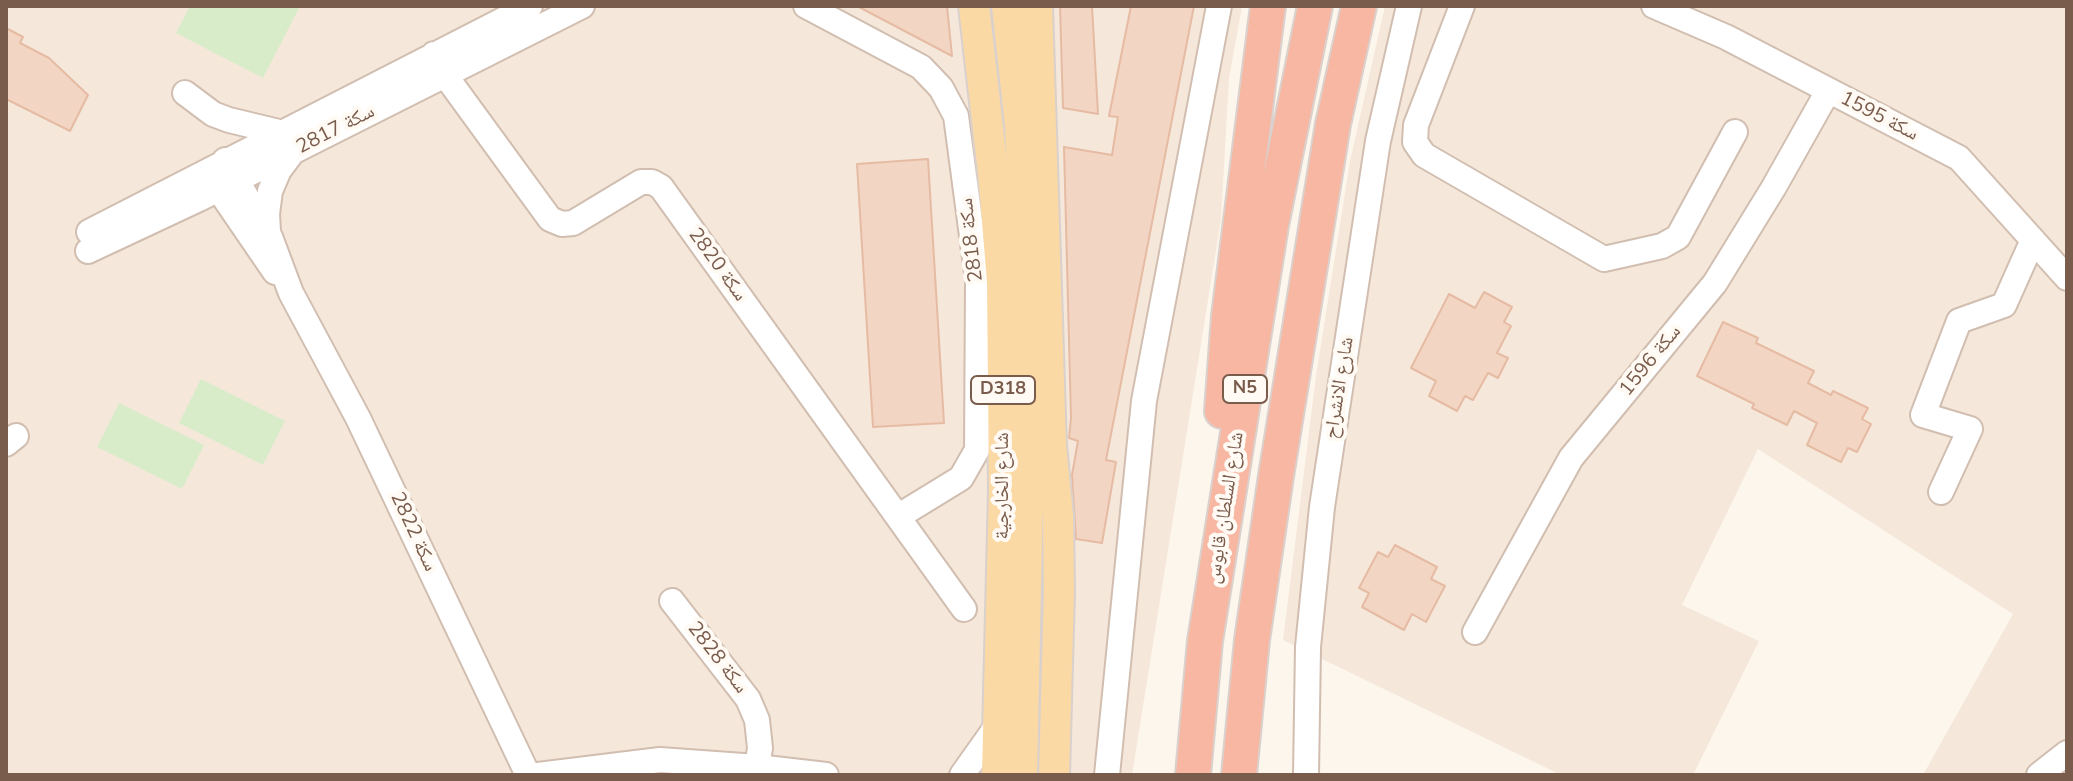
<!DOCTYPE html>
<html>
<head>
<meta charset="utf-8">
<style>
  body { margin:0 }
  #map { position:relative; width:2073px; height:781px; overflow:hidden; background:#fdf6ec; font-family:"Nunito Sans",sans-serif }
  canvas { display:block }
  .frame { position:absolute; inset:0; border:8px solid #7a5c4d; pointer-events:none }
</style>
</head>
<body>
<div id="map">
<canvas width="2073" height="781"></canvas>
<div class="frame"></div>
</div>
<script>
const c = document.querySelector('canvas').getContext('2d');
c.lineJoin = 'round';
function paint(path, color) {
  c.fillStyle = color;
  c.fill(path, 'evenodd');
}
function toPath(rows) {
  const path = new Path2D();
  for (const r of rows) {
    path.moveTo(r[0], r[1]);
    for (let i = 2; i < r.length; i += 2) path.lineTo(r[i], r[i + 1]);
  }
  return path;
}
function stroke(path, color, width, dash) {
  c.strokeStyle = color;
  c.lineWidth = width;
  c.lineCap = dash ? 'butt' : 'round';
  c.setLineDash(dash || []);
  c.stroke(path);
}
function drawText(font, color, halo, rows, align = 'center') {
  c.font = font + ' "Nunito Sans","Noto Naskh Arabic",sans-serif';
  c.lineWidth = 8;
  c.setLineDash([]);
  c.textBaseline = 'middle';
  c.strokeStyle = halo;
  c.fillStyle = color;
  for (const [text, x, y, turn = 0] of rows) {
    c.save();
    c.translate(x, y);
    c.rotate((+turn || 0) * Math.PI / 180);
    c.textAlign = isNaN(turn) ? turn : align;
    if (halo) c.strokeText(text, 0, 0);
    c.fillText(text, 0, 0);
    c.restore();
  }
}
const residential = toPath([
  [6,6,1242,6,1229,79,1221,219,1132,775,6,775],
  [1385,6,2067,6,2067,775,1923,775,2013,614,1758,449,1682,605,1759,641,1693,775,1561,775,1283,640,1316,376,1350,161]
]);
const green = toPath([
  [190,6,300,6,263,78,176,33],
  [201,379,285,421,263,465,179,423],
  [119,403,204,445,182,489,97,447]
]);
const building = toPath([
  [857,6,947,6,952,56,857,6],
  [1060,6,1092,6,1098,114,1063,108,1060,6],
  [1131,6,1194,6,1106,460,1116,462,1102,543,1076,539,1072,475,1078,441,1069,438,1071,418,1064,147,1112,155,1118,117,1109,116,1131,6],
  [6,28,23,37,20,43,49,58,88,95,70,131,6,99,6,28],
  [928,159,944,423,873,427,857,164,928,159],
  [1484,292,1512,307,1504,322,1511,326,1497,353,1508,358,1498,378,1488,373,1473,400,1465,396,1457,411,1429,396,1436,381,1411,368,1449,294,1475,308,1484,292],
  [1723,322,1758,338,1756,343,1814,371,1808,383,1831,395,1833,391,1868,408,1862,419,1871,424,1857,452,1848,448,1841,462,1807,445,1817,423,1794,411,1787,425,1752,408,1754,404,1697,376,1723,322],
  [1395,545,1437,567,1431,579,1445,586,1426,622,1412,614,1404,630,1362,607,1369,593,1359,588,1378,552,1388,557,1395,545]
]);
const minor = toPath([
  [806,6,921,67,941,88,956,116,978,281,977,450,961,478,899,516],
  [1462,6,1416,125,1415,142,1424,155,1604,259,1662,246,1678,237,1735,132],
  [1654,6,1726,37,1959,158,2067,278],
  [434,54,445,75,550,219,562,224,573,223,641,182,652,182,661,187,964,609],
  [185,93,213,114,229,120,279,132],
  [225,160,270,237,291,293,358,418,528,775],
  [210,177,275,272],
  [268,231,267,214,270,191,279,170,291,154],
  [89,232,530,6],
  [88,251,199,199,582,6],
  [6,444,16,436],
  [1941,492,1970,429,1923,415,1959,321,2004,305,2033,240],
  [672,601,748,699,757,720,760,748,757,767],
  [1475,632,1571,458,1715,283,1774,187,1828,91],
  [538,775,660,760,757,767,826,775],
  [962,775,999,723],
  [1107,775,1144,401,1219,6],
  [1306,775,1308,647,1322,507,1378,141,1409,6],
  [2039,775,2067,753]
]);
const major = toPath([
  [974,6,993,172,1002,282,1004,489,997,775],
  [1007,6,1020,125,1027,280,1028,492,1022,775],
  [1037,6,1051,445,1058,516,1059,591,1054,775]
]);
const highway = toPath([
  [1222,411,1229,316,1268,6],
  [1193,775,1205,641,1271,225,1315,6],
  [1239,775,1252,640,1276,476,1333,124,1359,6]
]);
const shields = [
  [1245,389,44],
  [1003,390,64]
];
const shieldNames = [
  ["N5",1245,389],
  ["D318",1003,390]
];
const streetNames = [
  ["سكة 1595",1879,117,27],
  ["سكة 2817",336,130,-27],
  ["سكة 2818",972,240,-97],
  ["سكة 2820",717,265,54],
  ["سكة 1596",1651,361,-51],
  ["شارع الانشراح",1340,388,-81],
  ["شارع الخارجية",1003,486,-90],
  ["شارع السلطان قابوس",1226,508,-81],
  ["سكة 2822",413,532,65],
  ["سكة 2828",717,658,52]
];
paint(residential, '#f5e8da');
paint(green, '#d8ecc9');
paint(building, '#f3d5c3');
stroke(building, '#e6bba3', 2);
stroke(minor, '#d1beb0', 28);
stroke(major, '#dad1cd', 34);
stroke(highway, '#dad1cd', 38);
stroke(minor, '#fff', 24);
stroke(major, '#fbd9a5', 30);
stroke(highway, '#f7b7a3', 34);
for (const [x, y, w] of shields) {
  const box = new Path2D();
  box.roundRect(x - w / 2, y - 14, w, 28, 6);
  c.fillStyle = '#fffaf3';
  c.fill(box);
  stroke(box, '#7a5c4d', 2);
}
drawText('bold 18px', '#7a5c4d', null, shieldNames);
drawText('20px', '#7a5c4d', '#fffaf3', streetNames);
</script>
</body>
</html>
